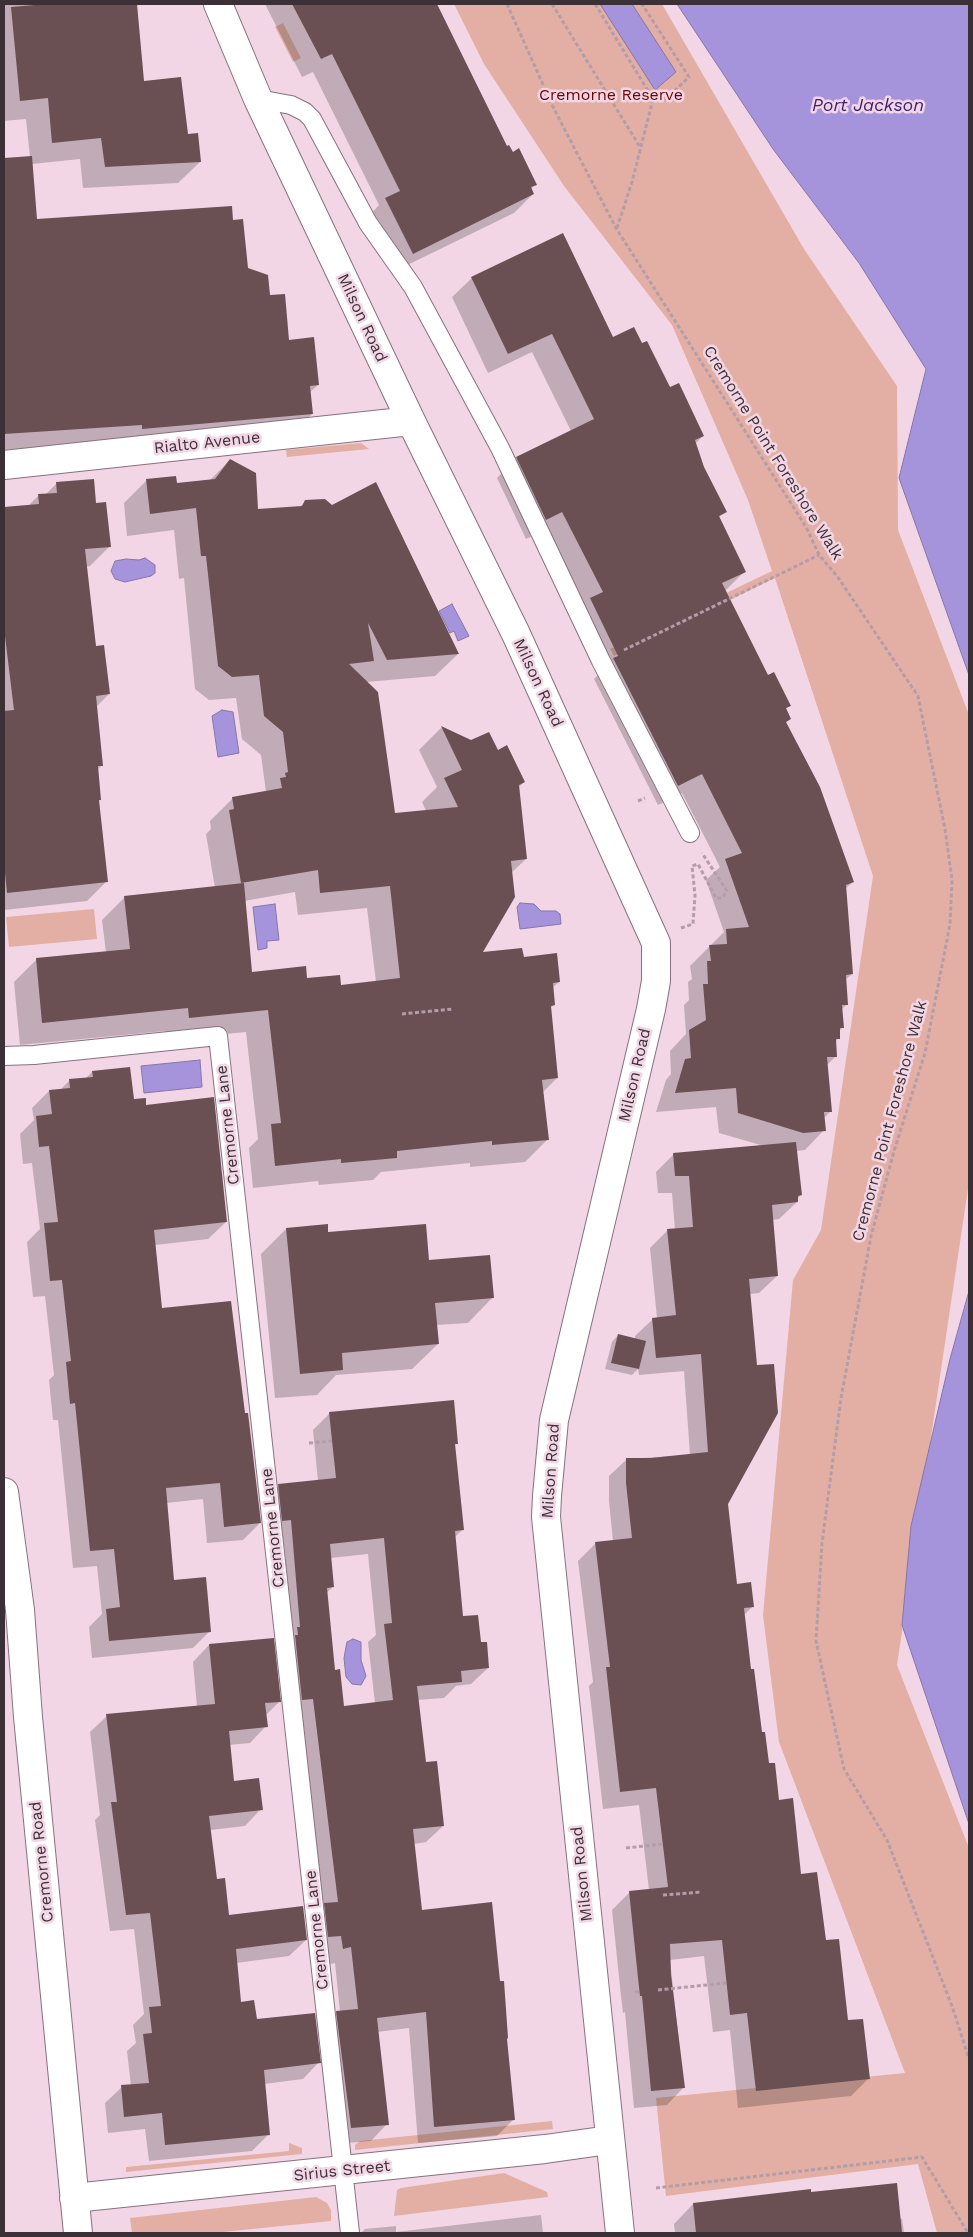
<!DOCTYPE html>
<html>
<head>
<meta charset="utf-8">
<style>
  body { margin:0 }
  #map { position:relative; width:973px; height:2237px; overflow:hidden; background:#f2d6e5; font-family:"Work Sans",sans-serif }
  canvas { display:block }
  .frame { position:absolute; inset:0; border:5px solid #3b3036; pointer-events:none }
</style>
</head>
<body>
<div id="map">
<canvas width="973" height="2237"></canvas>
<div class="frame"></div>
</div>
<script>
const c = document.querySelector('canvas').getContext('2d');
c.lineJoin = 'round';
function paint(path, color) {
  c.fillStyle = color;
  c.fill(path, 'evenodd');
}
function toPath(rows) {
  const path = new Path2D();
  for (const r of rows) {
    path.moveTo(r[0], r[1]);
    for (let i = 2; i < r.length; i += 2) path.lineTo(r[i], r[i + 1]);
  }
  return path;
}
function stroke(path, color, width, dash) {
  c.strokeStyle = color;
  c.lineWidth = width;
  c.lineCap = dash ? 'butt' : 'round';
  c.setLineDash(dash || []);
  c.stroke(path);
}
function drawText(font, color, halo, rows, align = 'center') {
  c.font = font + ' "Work Sans",sans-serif';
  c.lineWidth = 5;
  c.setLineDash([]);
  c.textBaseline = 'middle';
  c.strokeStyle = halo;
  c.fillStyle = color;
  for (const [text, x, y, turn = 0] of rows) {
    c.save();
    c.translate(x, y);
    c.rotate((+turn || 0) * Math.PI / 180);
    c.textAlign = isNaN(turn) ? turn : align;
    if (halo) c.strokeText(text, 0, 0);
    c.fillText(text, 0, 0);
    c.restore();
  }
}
const green = toPath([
  [454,4,662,4,804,249,897,386,898,530,969,715,969,1182,897,1665,969,1848,969,2233,937,2233,918,2164,666,2196,656,2098,905,2073,779,1742,763,1615,793,1280,821,1230,873,876,775,578,614,656,610,649,772,571,748,500,672,325,564,186,484,64],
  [283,23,301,58,293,62,275,27],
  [361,443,369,449,287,457,286,450],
  [94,909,97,939,9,947,6,917],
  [552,2121,553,2129,355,2150,355,2145,360,2141],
  [289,2143,302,2148,302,2154,126,2172,126,2167,289,2151],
  [504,2173,547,2192,548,2197,394,2216,397,2190,401,2188],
  [316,2197,327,2203,331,2210,331,2221,213,2233,132,2233,130,2218]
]);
const water = toPath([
  [600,4,632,4,676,72,655,90,600,4],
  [677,4,969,4,969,675,899,478,926,369,859,263,773,149,677,4],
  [145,558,155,565,155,573,151,576,125,582,115,579,111,571,115,561,126,559,139,560,145,558],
  [452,604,469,636,458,641,454,631,450,633,439,611,452,604],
  [222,710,233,712,239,753,218,757,212,716,222,710],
  [520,903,534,904,541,911,556,911,560,914,561,924,520,929,517,907,520,903],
  [275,904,279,940,267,941,267,948,258,950,253,907,275,904],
  [200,1060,202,1087,144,1093,141,1066,200,1060],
  [969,1291,969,1824,902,1625,911,1526,950,1359,969,1291],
  [353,1639,361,1642,361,1660,366,1676,361,1685,352,1684,346,1677,344,1658,346,1647,347,1642,353,1639]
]);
const shadow = toPath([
  [4,4,136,4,143,82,186,136,200,162,178,183,83,188,80,159,32,164,36,220,232,221,247,269,269,296,288,341,318,385,309,393,312,414,295,431,4,450,4,159,30,157,26,119,4,121],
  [265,4,427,4,506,147,536,184,531,189,533,194,514,213,393,272,367,218,379,205,313,72,302,77],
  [472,278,612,339,669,389,703,436,695,444,703,468,725,512,718,518,744,572,725,591,767,676,789,705,785,710,789,719,785,723,853,882,845,889,852,974,845,980,847,1004,841,1010,843,1027,839,1031,839,1038,835,1042,836,1056,826,1066,831,1111,823,1119,824,1130,805,1150,796,1151,801,1195,797,1199,797,1202,779,1219,772,1220,777,1276,759,1293,749,1294,727,1503,735,1585,753,1606,743,1616,750,1670,767,1765,800,1875,825,1941,847,2022,868,2079,851,2096,738,2108,730,2030,713,2032,704,1956,670,1960,684,2087,667,2105,634,2108,625,2012,623,2013,621,1996,612,1910,630,1892,649,1890,639,1805,603,1809,589,1686,593,1682,578,1561,596,1543,613,1541,609,1501,609,1476,627,1459,690,1455,684,1371,639,1375,638,1369,632,1375,605,1369,612,1342,618,1335,635,1339,635,1336,653,1319,657,1318,650,1248,668,1230,675,1230,672,1193,658,1193,656,1172,674,1154,764,1146,719,1133,716,1107,656,1112,666,1080,671,1074,670,1051,686,1034,684,1005,689,1000,688,982,692,979,690,966,724,932,706,880,720,867,682,793,658,805,594,679,598,675,571,618,543,531,526,539,497,478,517,458,571,431,532,352,488,373,452,297],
  [230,460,257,510,299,508,305,502,458,654,435,676,366,682,394,815,426,811,422,802,437,787,419,750,441,728,497,752,524,782,518,788,526,859,511,873,481,953,522,958,559,982,552,988,554,1005,550,1008,557,1078,543,1092,548,1139,525,1162,470,1167,470,1163,381,1172,373,1180,319,1185,318,1181,253,1188,249,1148,258,1139,246,1032,167,1040,165,1031,20,1045,14,982,37,959,106,953,102,920,125,897,215,888,206,834,211,829,210,821,233,798,266,792,261,755,242,739,236,698,209,700,195,689,184,578,179,579,174,530,127,536,124,503,146,481,175,484,210,480],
  [295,892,298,915,367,908,376,982,340,986,306,979,251,973,244,901],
  [57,483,95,504,109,547,90,566,86,567,95,647,109,694,96,707,102,765,97,770,100,800,98,802,107,881,87,901,4,910,4,508,28,506,38,496,45,495],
  [92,1072,133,1100,145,1106,226,1222,208,1239,155,1245,161,1309,260,1523,243,1540,207,1543,203,1499,166,1503,173,1582,210,1631,193,1648,92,1658,89,1627,102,1614,97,1566,73,1568,58,1420,53,1420,49,1380,54,1375,45,1296,33,1297,27,1242,40,1229,32,1163,23,1164,20,1134,34,1120,32,1108,49,1091,60,1090,70,1080,86,1078],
  [286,1229,327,1233,428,1262,493,1297,468,1323,436,1325,438,1344,412,1369,336,1375,317,1395,275,1398,261,1254],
  [330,1413,457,1443,454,1446,463,1529,454,1538,462,1618,480,1643,488,1668,471,1684,456,1686,444,1698,417,1700,425,1763,443,1826,426,1842,414,1844,421,1911,505,2040,514,2119,497,2136,418,2143,409,2028,377,2032,387,2124,371,2141,334,2144,320,2029,337,2012,340,2012,335,1963,326,1965,262,1502,279,1486,318,1481,313,1430],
  [368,1554,376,1635,368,1642,375,1703,343,1707,334,1671,326,1593,333,1587,330,1558],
  [209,1645,279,1702,265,1716,266,1726,250,1743,229,1745,232,1783,261,1809,245,1826,210,1830,216,1880,228,1916,306,1940,289,1956,236,1963,240,2003,256,2020,319,2062,303,2079,264,2084,269,2134,252,2151,149,2161,145,2129,108,2133,105,2103,122,2087,131,2086,127,2051,136,2043,133,2025,144,2014,134,1929,110,1931,95,1820,100,1815,90,1732,107,1716,197,1707,193,1662],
  [810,2193,902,2219,904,2233,675,2233,674,2224,693,2204],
  [541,2215,543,2233,361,2233,365,2229,396,2226,396,2232]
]);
const building = toPath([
  [46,4,137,4,144,81,181,77,188,134,198,133,201,162,105,167,101,138,52,143,48,98,20,101,11,7],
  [292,4,437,4,507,146,509,145,513,152,519,148,537,185,531,187,534,194,413,254,385,198,400,191,332,54,321,59],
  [32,156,37,219,232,206,233,220,243,219,248,268,268,275,270,295,285,294,289,340,314,337,319,385,310,386,313,414,142,429,142,425,4,434,4,158],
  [563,233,613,337,634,327,642,343,647,341,670,387,679,383,704,436,695,440,704,467,727,512,719,516,746,572,722,583,768,675,774,672,791,706,786,708,791,719,786,722,820,787,854,882,846,885,853,974,846,975,848,1005,842,1005,844,1028,840,1028,840,1039,836,1039,837,1057,827,1057,832,1112,824,1112,826,1131,803,1133,738,1113,736,1088,675,1093,685,1059,691,1058,689,1030,706,1020,703,984,708,984,707,961,711,961,709,945,727,944,726,929,749,927,725,859,742,853,702,774,678,786,613,658,618,656,590,598,603,592,562,512,546,520,516,457,594,419,552,334,508,354,471,277],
  [230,459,256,473,258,509,302,506,305,500,325,499,332,505,376,482,459,654,387,660,368,623,374,661,349,664,378,692,395,813,458,807,444,778,462,770,441,726,471,740,489,732,498,750,507,745,525,782,519,785,527,859,511,861,515,897,483,952,522,948,524,957,557,953,560,982,553,983,555,1005,551,1006,558,1078,542,1080,549,1140,492,1145,492,1141,397,1151,397,1158,341,1163,341,1159,275,1166,271,1124,281,1123,268,1010,189,1018,188,1008,42,1023,36,958,130,949,124,896,244,883,252,972,306,966,307,978,340,975,341,985,400,978,390,886,320,893,318,870,241,883,229,810,234,809,232,797,282,788,280,778,286,777,285,773,288,772,283,732,264,716,259,675,232,677,218,666,206,556,201,556,196,508,150,514,146,479,176,476,177,483,215,479],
  [94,479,96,503,106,502,111,547,85,549,96,646,104,645,110,694,96,696,103,766,98,766,101,800,99,800,108,882,7,893,4,863,4,711,14,710,4,628,4,507,39,504,38,494,57,493,56,482],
  [130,1067,134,1099,146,1098,146,1105,214,1097,227,1222,154,1230,162,1308,231,1301,245,1413,248,1413,261,1523,224,1527,220,1483,166,1488,174,1580,206,1577,211,1632,109,1641,106,1609,120,1607,114,1549,90,1551,75,1403,70,1404,66,1362,71,1361,62,1280,50,1281,44,1223,58,1222,49,1146,39,1147,36,1116,52,1114,49,1090,70,1088,69,1079,93,1077,92,1071],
  [796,1142,802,1195,798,1196,798,1202,772,1205,778,1276,749,1279,757,1365,774,1364,778,1413,728,1504,737,1584,751,1582,754,1607,744,1608,751,1669,754,1669,762,1732,765,1732,769,1763,775,1763,779,1800,793,1798,801,1874,817,1872,826,1940,839,1939,848,2020,863,2019,870,2079,756,2091,747,2013,730,2015,722,1940,670,1944,671,1975,685,2088,651,2091,642,1996,640,1996,638,1978,629,1891,668,1887,656,1788,620,1792,606,1667,610,1667,595,1542,632,1538,626,1483,626,1458,651,1458,708,1452,701,1354,656,1358,652,1318,676,1315,667,1229,693,1227,689,1176,675,1176,673,1153],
  [328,1224,328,1232,426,1224,429,1260,490,1255,494,1298,435,1303,439,1344,342,1353,343,1370,300,1374,286,1228],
  [618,1334,646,1341,639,1369,611,1363],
  [454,1400,458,1444,455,1444,464,1530,455,1531,463,1616,478,1615,481,1642,487,1642,489,1668,461,1671,462,1682,417,1686,426,1762,437,1761,444,1826,413,1829,422,1910,492,1902,500,1981,504,1981,508,2038,507,2039,515,2120,434,2127,426,2012,377,2018,389,2125,351,2128,336,2011,358,2009,351,1947,343,1949,341,1936,328,1937,324,1903,338,1902,313,1699,302,1700,295,1635,298,1635,297,1627,300,1627,291,1520,282,1521,278,1484,336,1478,329,1412],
  [384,1538,392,1623,384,1624,393,1700,344,1706,340,1669,335,1670,327,1588,334,1587,330,1544],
  [274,1638,281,1702,265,1703,268,1727,229,1731,234,1781,259,1778,263,1810,209,1816,217,1879,225,1878,229,1915,303,1906,307,1940,236,1949,241,2002,254,2000,257,2019,315,2013,321,2063,264,2070,270,2135,165,2145,162,2113,124,2117,121,2085,149,2083,143,2034,152,2033,149,2007,161,2006,150,1913,126,1915,111,1802,117,1802,106,1714,215,1704,209,1644],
  [897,2183,902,2233,696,2233,693,2203,811,2189,811,2192]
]);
const path = toPath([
  [507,4,554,109,616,228,806,527,819,555,837,576,918,696,945,829,952,880,950,924,925,1053,894,1151,871,1236,841,1398,822,1543,816,1641,844,1769,887,1840,952,2006,969,2059],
  [552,4,640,147],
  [595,4,653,99,665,100,689,77,642,4],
  [617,228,632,182,653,99],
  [624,650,819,555],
  [638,801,645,798],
  [681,928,693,924,695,895,692,866,698,864,716,898,722,898,727,891,702,853],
  [402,1014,453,1009],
  [309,1443,332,1441],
  [626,1848,663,1844],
  [663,1895,701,1892],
  [658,1990,726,1983],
  [635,1992,640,1992],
  [656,2188,922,2157,968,2233]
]);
const lane = toPath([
  [258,99,291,105,305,112,312,119,368,223,413,287,500,448,601,661,690,833],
  [4,1056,34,1055,218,1036,350,2233]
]);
const street = toPath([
  [218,4,258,99,411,421,516,634,656,943,656,981,651,1009,554,1420,547,1496,546,1517,620,2233],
  [4,465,411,421],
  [4,1492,20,1610,28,1717,78,2233],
  [74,2198,545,2149,609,2140]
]);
const parkNames = [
  ["Cremorne Reserve",611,95]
];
const streetNames = [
  ["Milson Road",362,318,65],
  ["Rialto Avenue",207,443,-6],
  ["Cremorne Point Foreshore Walk",773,453,58],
  ["Milson Road",538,683,65],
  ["Milson Road",635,1075,-77],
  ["Cremorne Point Foreshore Walk",890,1121,-75],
  ["Cremorne Lane",228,1125,-96],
  ["Milson Road",551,1471,-86],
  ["Cremorne Lane",273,1528,-96],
  ["Cremorne Road",42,1862,-96],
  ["Milson Road",582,1874,-96],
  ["Cremorne Lane",317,1930,-96],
  ["Sirius Street",342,2171,-6]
];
const waterNames = [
  ["Port Jackson",868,106]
];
paint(green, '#e3afa4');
paint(water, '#a594db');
stroke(water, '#8576aa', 1);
paint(shadow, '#0003');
paint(building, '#6a4f53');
stroke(lane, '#89707e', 20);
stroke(street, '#89707e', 30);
stroke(path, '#b39da8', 3, [4, 2.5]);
stroke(lane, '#fff', 18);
stroke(street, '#fff', 28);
drawText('16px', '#6b0600', '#f2d6e5', parkNames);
drawText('16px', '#3b3036', '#f2d6e5', streetNames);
drawText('italic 18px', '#3e2173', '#f2d6e5', waterNames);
</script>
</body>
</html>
